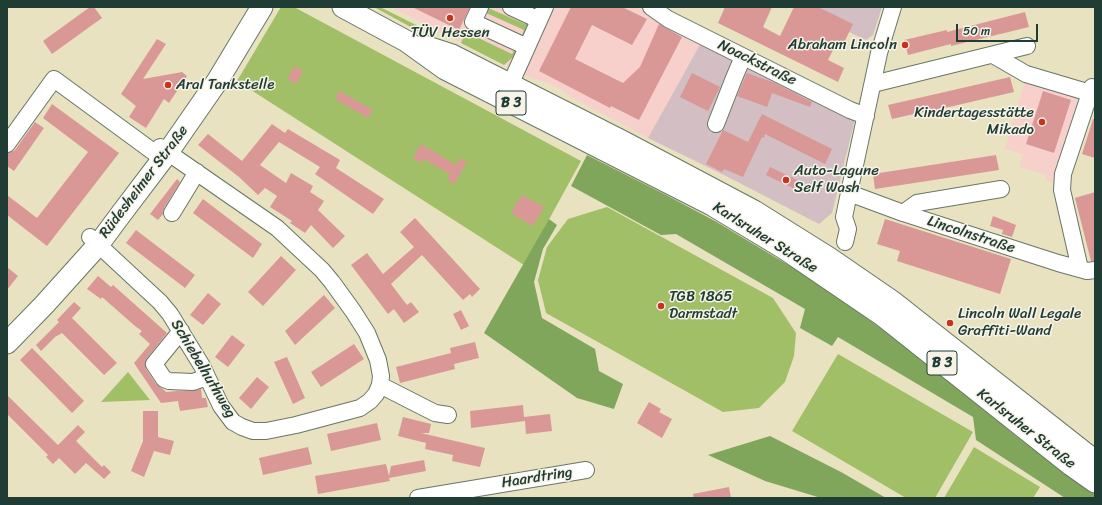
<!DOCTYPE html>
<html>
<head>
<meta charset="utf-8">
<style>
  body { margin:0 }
  #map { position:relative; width:1102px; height:505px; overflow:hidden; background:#e9e2c0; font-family:Sriracha,sans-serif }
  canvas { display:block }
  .frame { position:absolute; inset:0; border:8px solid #1f3d34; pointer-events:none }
  .scale { position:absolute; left:956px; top:24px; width:82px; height:18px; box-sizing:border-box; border:2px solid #1f3d34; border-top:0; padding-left:5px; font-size:12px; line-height:14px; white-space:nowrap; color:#1f3d34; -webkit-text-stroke:3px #f7f3e8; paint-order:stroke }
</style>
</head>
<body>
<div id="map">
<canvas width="1102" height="505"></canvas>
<div class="frame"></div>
<div class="scale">50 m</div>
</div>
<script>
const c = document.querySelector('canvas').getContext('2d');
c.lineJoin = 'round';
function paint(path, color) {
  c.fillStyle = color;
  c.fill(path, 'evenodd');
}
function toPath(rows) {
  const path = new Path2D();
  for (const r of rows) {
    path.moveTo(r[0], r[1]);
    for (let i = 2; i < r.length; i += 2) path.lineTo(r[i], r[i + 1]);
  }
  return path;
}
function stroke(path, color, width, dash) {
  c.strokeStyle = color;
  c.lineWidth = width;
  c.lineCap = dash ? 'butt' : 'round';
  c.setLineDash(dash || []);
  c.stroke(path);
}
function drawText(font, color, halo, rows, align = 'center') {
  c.font = font + ' Sriracha,sans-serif';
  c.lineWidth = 3;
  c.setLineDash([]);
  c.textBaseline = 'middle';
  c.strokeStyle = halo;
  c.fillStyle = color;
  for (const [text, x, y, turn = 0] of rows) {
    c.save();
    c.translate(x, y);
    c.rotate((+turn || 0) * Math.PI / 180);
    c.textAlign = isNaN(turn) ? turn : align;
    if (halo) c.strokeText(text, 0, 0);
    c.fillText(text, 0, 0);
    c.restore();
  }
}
const built = toPath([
  [391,7,643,7,655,17,702,41,648,138,571,97,554,85,529,77],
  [1026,78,1080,95,1054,183,1045,180,1047,175,1019,167,1023,155,1005,149]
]);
const industrial = toPath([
  [796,7,882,7,873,35,866,40],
  [702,41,855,119,832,213,819,224,726,176,648,138]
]);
const green = toPath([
  [281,7,294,7,581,161,524,265,237,81],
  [374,7,380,7,420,27,418,31],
  [486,7,525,24,527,21,529,24,523,39,521,38,524,30,484,12],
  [466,32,512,54,516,47,518,48,513,57,504,65,461,43],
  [607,207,773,298,796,333,794,356,785,382,759,408,723,412,546,313,538,280,547,247,568,219],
  [838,354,973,432,935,498,906,498,792,431],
  [128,372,150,400,101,402],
  [974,447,1040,487,1033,498,944,498]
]);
const forest = toPath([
  [587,155,668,196,715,221,820,284,927,362,1016,436,1095,494,1095,498,1065,498,976,440,973,417,838,337,832,346,800,328,805,309,676,234,661,235,571,186],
  [549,219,557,225,543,249,534,282,542,318,595,349,599,371,623,384,614,409,577,398,484,333],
  [770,436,841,472,886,498,821,498,765,481,708,455]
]);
const building = toPath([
  [90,7,94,7,102,18,52,54,43,41],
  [412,7,470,7,459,30],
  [571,7,622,7,647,19,632,45,592,25,575,59,623,83,640,67,659,24,682,37,639,120,611,106,610,108,539,71],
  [725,7,772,7,763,27,780,36,794,7,818,7,853,24,842,47,836,44,828,60,844,68,838,82,718,23],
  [1025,12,1029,27,951,46,951,44,908,55,904,40,947,30,947,32],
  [157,39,166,44,143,79,182,72,187,76,169,103,164,99,146,128,129,117,136,106,121,94],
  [295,66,303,71,296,84,287,79],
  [692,73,720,87,708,111,680,97],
  [747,73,775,83,812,102,810,107,772,93,767,107,737,96],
  [1010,77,1014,92,936,110,936,109,892,119,888,105],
  [339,91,373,110,368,118,335,99],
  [1043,91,1071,100,1054,153,1026,144],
  [52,104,119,153,47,246,7,215,7,195,37,218,88,152,43,118],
  [762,114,832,149,825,164,765,134,764,138,762,137,743,177,724,169,722,172,706,164,723,130,748,142],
  [1093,119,1095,119,1095,158,1082,154],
  [35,122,44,128,14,171,7,166,7,153,11,152,15,150],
  [272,124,285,133,288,129,340,160,336,168,384,199,373,214,315,174,320,167,279,142,260,165,286,183,291,173,313,186,310,192,324,201,318,210,345,236,333,248,311,225,305,233,290,223,292,221,270,207,277,196,265,188,258,195,239,177,198,145,208,134,242,161],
  [421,144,456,165,460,158,467,162,454,184,447,180,450,174,423,159,421,163,413,158],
  [996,155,999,170,875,189,873,174],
  [770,167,805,184,801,192,766,175],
  [177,179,180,182,164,208,163,214,158,220,150,214],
  [1095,192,1095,261,1091,261,1075,198],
  [522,195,544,207,533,226,511,213],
  [203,199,262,244,253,258,193,213],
  [993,216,1016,225,1012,237,1002,234,1003,230,990,226],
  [415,218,480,289,472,297,470,294,463,300,422,255,391,284,407,305,411,302,419,312,404,323,394,309,388,314,351,265,367,253,383,274,414,247,400,232],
  [885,219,1011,259,1000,294,897,261,900,251,877,244],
  [136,230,195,275,185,288,126,243],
  [281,256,296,270,263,306,248,292],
  [7,267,18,276,7,290],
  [98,276,111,287,113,285,167,333,147,358,145,363,146,369,156,384,163,389,166,392,177,391,193,391,201,389,202,398,206,398,208,407,180,411,178,401,161,403,134,363,150,344,139,334,142,331,135,326,102,297,101,299,87,289],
  [208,293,221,304,203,325,190,315],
  [324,295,335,308,295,345,285,331],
  [74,302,81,308,72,318,117,363,104,375,62,333,55,337,41,351,36,345,59,322,57,320],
  [461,310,469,326,461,330,453,314],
  [232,335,245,345,228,367,215,357],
  [475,342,479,358,454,364,455,369,400,383,396,367,451,353,450,348],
  [354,344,364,359,321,387,311,372],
  [32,348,84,401,72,413,20,360],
  [287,357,305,398,293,404,274,362],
  [257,377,269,387,251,409,239,398],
  [7,395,58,445,78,425,85,432,76,441,102,467,104,465,111,472,104,479,86,463,75,474,59,458,53,464,46,457,48,455,7,414],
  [649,402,661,409,659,412,672,419,662,438,637,423],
  [523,405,524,417,550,414,552,431,526,434,525,421,471,428,470,411],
  [143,411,158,411,158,437,174,441,170,455,154,451,144,477,131,471,143,441],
  [403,417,431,424,429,433,421,433,485,448,480,467,452,461,453,455,425,449,426,443,398,436],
  [377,423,381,440,331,451,327,434],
  [308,447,312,464,263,475,259,458],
  [424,460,426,471,389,478,390,481,318,494,315,476,386,464,389,476,391,466],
  [729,487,731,498,694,498,693,494]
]);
const minor = toPath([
  [480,7,473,22,527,47],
  [511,7,539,20],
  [651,7,668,19,850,110,866,116],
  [993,55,1026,74,1090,93],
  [873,84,1027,46],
  [510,85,545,7],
  [716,124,734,78,743,57],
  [7,144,54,79,163,159],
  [849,193,903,213,1058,263,1087,271,1095,270],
  [172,213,197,172],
  [903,213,917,203,1001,189],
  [90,237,160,302,170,314,202,366,221,406,233,422,242,427,253,431,266,431,296,425,360,408,370,401,376,394,380,385,381,376,378,360,367,333,353,311,332,282,322,270,277,228,160,147],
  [845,242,848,229,844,217,849,193,879,53,893,7],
  [1080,269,1062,190,1063,174,1092,87],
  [181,331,154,364,164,379,169,381,193,382,207,377],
  [380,385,435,413,448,415],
  [418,498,586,470]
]);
const major = toPath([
  [343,7,406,41,445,69,712,205,785,249,882,315,1071,465,1095,482],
  [424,46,452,55,622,141,754,211,829,258,893,302,1095,461],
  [7,343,44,305,98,245,121,214,168,152,218,80,262,7]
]);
const markers = [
  [450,18,4,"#c8321e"],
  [905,45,4,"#c8321e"],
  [168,85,4,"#c8321e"],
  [1042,122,4,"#c8321e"],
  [786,180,4,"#c8321e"],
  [661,306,4,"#c8321e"],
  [950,323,4,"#c8321e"]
];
const shields = [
  [511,103,30],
  [942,363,30]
];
const shieldNames = [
  ["B 3",511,103],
  ["B 3",942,363]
];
const poiNames = [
  ["TÜV Hessen",450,33,"center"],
  ["Abraham Lincoln",897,45,"right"],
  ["Aral Tankstelle",176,85],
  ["Kindertagesstätte",1034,113,"right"],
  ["Mikado",1034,130,"right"],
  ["Auto-Lagune",794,171],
  ["Self Wash",794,188],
  ["TGB 1865",669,297],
  ["Darmstadt",669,314],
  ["Lincoln Wall Legale",958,314],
  ["Graffiti-Wand",958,331]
];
const streetNames = [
  ["Noackstraße",757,63,26],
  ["Rüdesheimer Straße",144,182,-53],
  ["Lincolnstraße",971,235,18],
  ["Karlsruher Straße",765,238,32],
  ["Schiebelhuthweg",203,369,59],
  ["Karlsruher Straße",1026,429,38],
  ["Haardtring",537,478,-9]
];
paint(built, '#f7d0cc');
paint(industrial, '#d2bec3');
paint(green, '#a0bf67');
paint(forest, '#80a65c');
paint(building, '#d99895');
stroke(minor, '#667765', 18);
stroke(major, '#667765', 23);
stroke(minor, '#fff', 16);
stroke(major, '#fff', 21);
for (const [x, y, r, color] of markers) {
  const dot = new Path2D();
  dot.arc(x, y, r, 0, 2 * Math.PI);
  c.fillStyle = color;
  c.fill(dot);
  stroke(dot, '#f7f3e8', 1.5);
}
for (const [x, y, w] of shields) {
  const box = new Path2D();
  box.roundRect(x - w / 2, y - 12, w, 24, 3);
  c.fillStyle = '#f7f3e8';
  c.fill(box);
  stroke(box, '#1f3d34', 1);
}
drawText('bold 14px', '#1f3d34', null, shieldNames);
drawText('15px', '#1f3d34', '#f7f3e8', poiNames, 'left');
drawText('15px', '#1f3d34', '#f7f3e8', streetNames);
</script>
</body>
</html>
